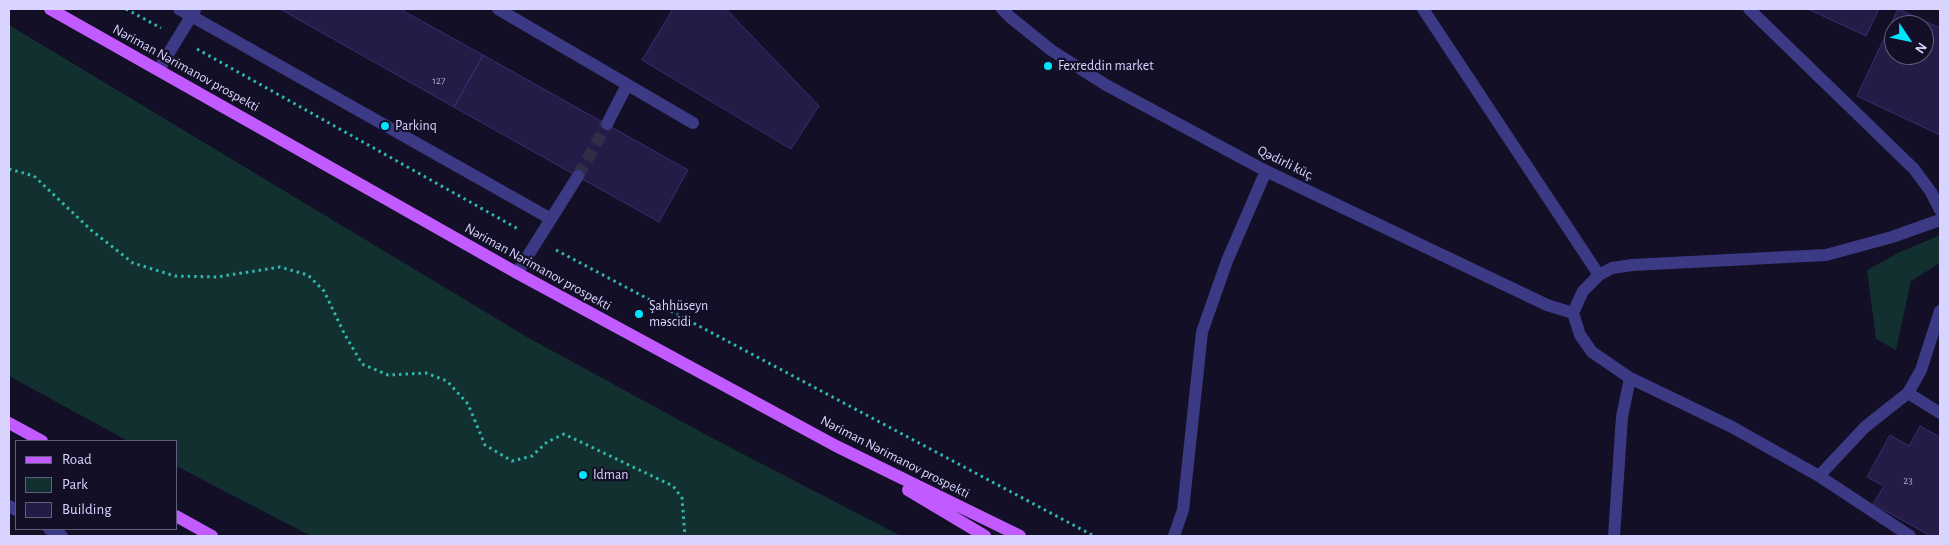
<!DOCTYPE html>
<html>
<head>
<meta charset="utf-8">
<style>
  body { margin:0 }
  #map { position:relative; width:1949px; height:545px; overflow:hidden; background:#130f26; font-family:"Alegreya Sans",sans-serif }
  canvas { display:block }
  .frame { position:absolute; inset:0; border:10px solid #d9d4ff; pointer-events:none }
  .legend { position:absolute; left:15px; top:440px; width:162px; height:90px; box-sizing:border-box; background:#130f26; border:1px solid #625e7d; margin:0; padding:6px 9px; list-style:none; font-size:15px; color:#d9d4ff }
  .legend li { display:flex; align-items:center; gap:10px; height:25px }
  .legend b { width:25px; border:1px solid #625e7d }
  .north { position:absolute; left:1884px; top:15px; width:50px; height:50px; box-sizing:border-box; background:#130f26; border:1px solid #625e7d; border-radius:50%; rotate:124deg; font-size:14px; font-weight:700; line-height:20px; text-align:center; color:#d9d4ff }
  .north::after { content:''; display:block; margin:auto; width:18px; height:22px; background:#00e5ff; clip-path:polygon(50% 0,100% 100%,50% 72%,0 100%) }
</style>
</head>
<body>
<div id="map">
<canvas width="1949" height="545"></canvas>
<div class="frame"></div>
<ul class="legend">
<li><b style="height:6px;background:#c25bff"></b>Road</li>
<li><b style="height:14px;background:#12302f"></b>Park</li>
<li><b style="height:14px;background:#241b47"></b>Building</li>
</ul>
<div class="north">N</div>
</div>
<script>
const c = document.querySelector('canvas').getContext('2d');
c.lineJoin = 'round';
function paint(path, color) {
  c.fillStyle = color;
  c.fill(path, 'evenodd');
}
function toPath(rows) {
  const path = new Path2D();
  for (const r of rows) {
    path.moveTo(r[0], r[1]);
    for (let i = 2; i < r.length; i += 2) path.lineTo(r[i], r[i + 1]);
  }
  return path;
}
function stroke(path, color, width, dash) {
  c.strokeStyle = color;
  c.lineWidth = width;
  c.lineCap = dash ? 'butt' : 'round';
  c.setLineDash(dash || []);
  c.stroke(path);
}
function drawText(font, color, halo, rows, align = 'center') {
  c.font = font + ' "Alegreya Sans",sans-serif';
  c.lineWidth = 4.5;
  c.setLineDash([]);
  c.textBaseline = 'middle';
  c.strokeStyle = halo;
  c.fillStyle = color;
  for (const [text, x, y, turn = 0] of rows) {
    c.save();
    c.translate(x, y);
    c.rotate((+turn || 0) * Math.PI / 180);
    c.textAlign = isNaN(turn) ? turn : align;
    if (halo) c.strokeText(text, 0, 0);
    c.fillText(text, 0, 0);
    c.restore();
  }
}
const green = toPath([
  [9,25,527,337,712,438,901,536,311,536,176,466,176,441,128,441,9,376],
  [1940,235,1940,263,1911,281,1896,350,1876,339,1867,270,1900,252]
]);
const building = toPath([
  [280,9,400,9,483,55,454,107,280,9],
  [673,9,726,9,819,106,791,149,642,60,673,9],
  [1808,9,1879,9,1866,36,1808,9],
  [1898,9,1940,28,1940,135,1857,96,1898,9],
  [1894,25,1924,25,1924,55,1894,55,1894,25],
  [483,55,688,170,659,222,454,107,483,55],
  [1920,426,1940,437,1940,536,1931,536,1873,504,1884,486,1867,477,1890,435,1909,446,1920,426]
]);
const minorTunnel = toPath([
  [578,176,607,124]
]);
const path = toPath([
  [126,9,161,28],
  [197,49,520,230],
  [9,169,34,176,91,230,133,263,175,276,217,277,280,267,308,275,324,291,344,333,362,364,388,375,426,373,447,381,468,404,485,445,512,461,532,456,547,442,564,434,673,486,682,498,685,536],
  [556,250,1094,536]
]);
const minor = toPath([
  [179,9,551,219],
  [498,9,693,123],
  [1002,9,1010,17,1051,50,1106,85,1266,171,1547,305,1573,313],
  [1423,9,1599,275],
  [1749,9,1914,169,1931,192,1940,210],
  [159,69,195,10],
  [607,124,627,85],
  [517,273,578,176],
  [1940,311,1921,370,1908,393,1940,413],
  [1819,476,1865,427,1908,393],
  [9,506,16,510],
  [49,529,62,536],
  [1174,536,1183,510,1202,332,1227,261,1266,171],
  [1614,536,1622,417,1630,378],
  [1910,536,1819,476,1732,427,1630,378,1592,352,1580,335,1573,313,1583,291,1599,275,1612,268,1632,265,1826,255,1892,237,1940,220]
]);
const major = toPath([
  [50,9,517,273,836,446,1020,536],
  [9,423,42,441],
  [908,490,985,536],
  [176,516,212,536]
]);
const markers = [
  [1048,66,5,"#00e5ff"],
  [385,126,5,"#00e5ff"],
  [639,314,5,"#00e5ff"],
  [583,475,5,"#00e5ff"]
];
const numberNames = [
  ["127",439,81],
  ["23",1908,481]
];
const poiNames = [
  ["Fexreddin market",1058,66],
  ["Parkinq",395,126],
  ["Şahhüseyn",649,306],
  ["məscidi",649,322],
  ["Idman",593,475]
];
const streetNames = [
  ["Nəriman Nərimanov prospekti",186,68,29],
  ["Qədirli küç.",1286,163,26],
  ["Nəriman Nərimanov prospekti",538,267,29],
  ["Nəriman Nərimanov prospekti",895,457,27]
];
paint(green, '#12302f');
paint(building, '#241b47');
stroke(building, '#3b2d73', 1);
stroke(minorTunnel, '#312d47', 12, [12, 6]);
stroke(path, '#2fb8b0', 3, [2.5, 4]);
stroke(minor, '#3d3a85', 12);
stroke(major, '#c25bff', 12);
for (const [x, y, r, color] of markers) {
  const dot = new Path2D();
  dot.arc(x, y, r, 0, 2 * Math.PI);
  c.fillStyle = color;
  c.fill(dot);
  stroke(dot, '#130f26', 2);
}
drawText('11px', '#aca6d1', null, numberNames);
drawText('14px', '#d9d4ff', '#130f26', poiNames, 'left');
drawText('14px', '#d9d4ff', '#130f26', streetNames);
</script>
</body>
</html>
